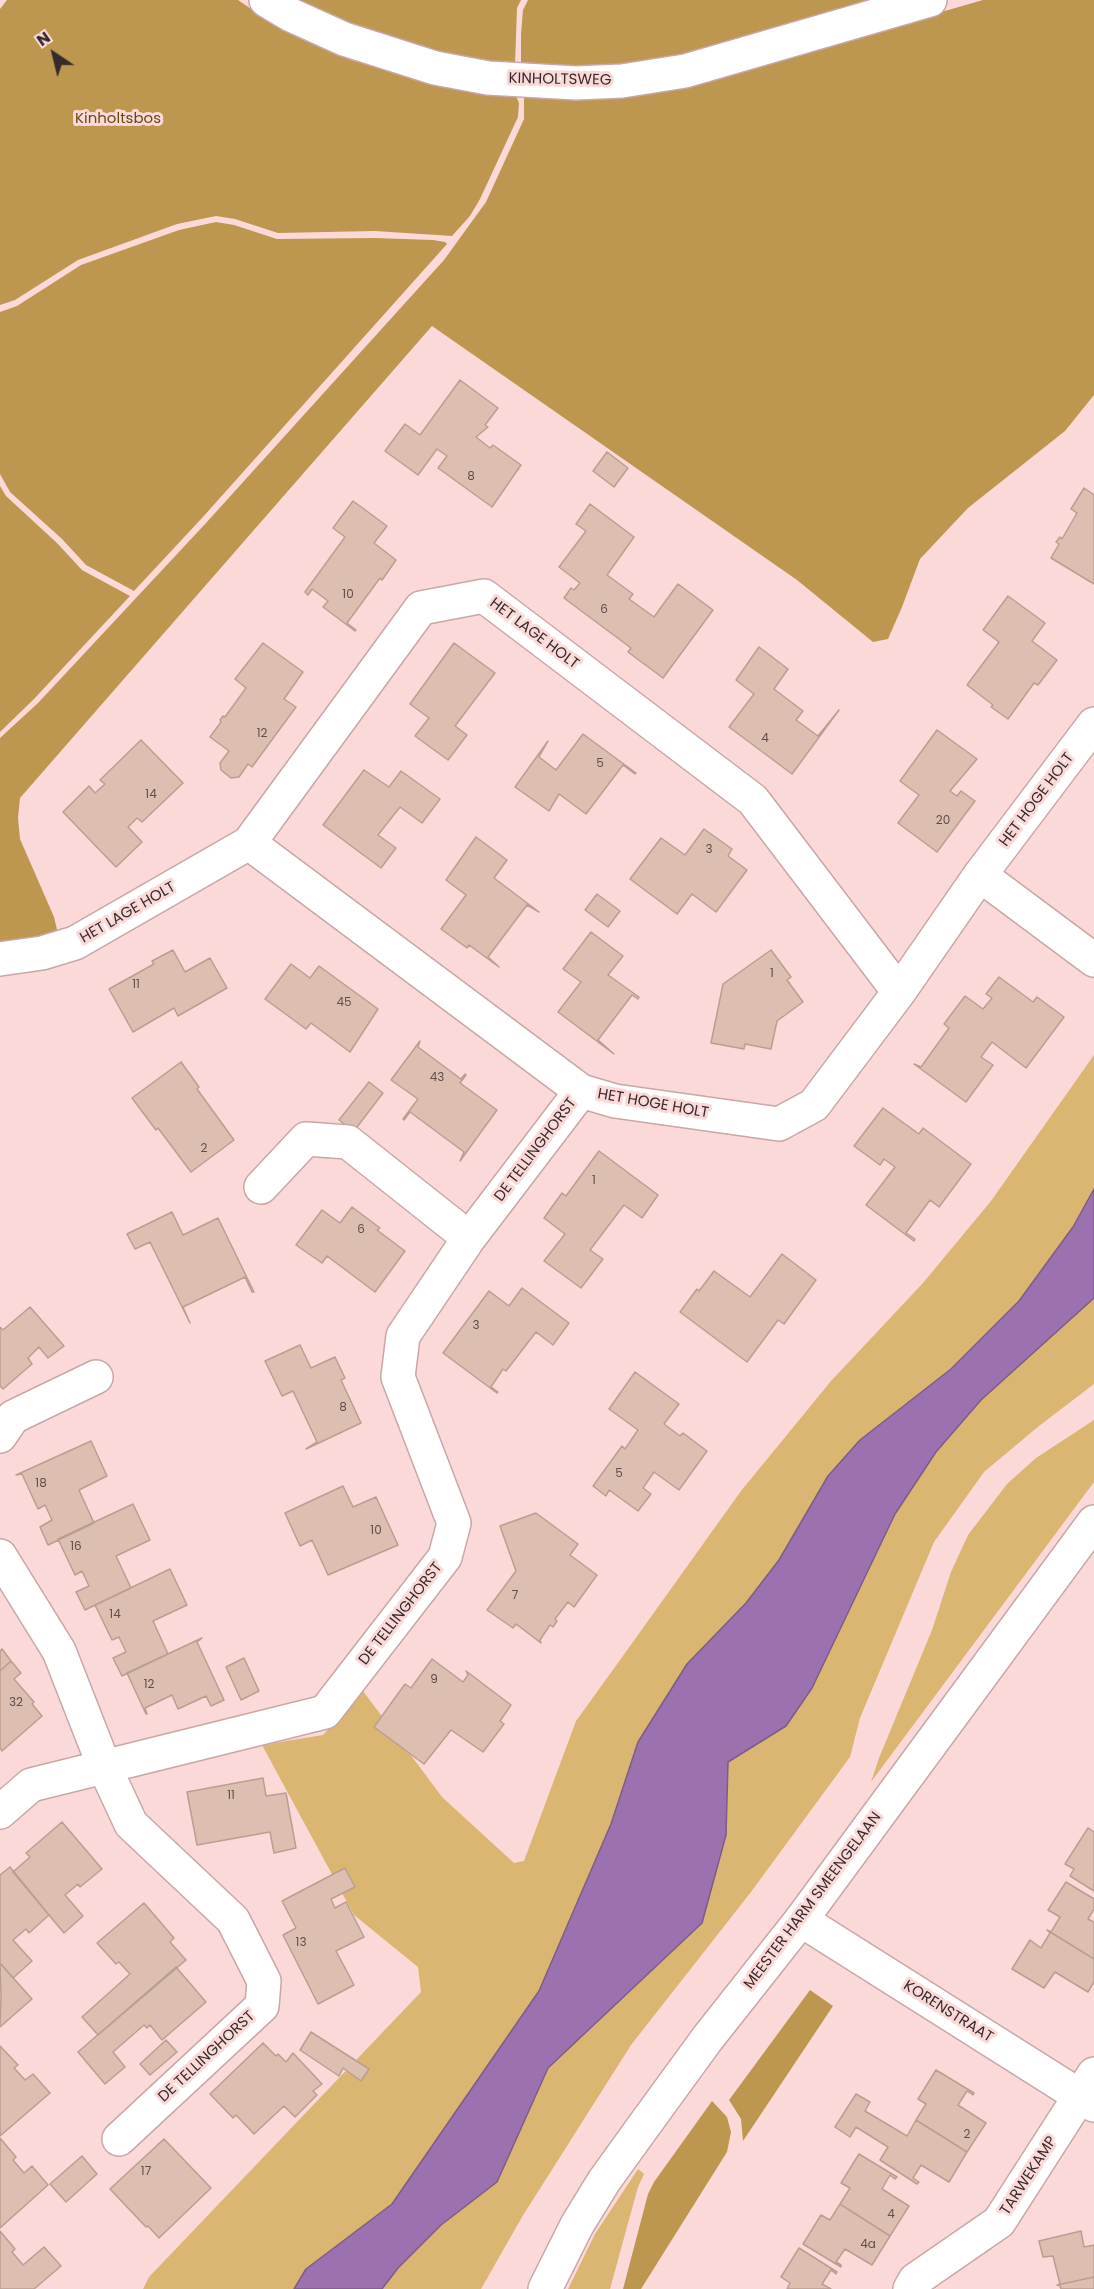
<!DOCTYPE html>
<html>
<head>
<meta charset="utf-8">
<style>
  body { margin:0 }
  #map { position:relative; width:1094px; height:2289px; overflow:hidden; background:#fcd9d9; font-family:Poppins,sans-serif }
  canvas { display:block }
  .north { position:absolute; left:24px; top:24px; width:60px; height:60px; -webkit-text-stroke:4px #fcd9d9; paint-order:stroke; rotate:325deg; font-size:16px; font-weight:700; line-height:24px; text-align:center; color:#372a2a }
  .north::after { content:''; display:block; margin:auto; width:21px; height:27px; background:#372a2a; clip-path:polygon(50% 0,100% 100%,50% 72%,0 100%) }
</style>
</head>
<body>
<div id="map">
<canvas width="1094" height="2289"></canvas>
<div class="north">N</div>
</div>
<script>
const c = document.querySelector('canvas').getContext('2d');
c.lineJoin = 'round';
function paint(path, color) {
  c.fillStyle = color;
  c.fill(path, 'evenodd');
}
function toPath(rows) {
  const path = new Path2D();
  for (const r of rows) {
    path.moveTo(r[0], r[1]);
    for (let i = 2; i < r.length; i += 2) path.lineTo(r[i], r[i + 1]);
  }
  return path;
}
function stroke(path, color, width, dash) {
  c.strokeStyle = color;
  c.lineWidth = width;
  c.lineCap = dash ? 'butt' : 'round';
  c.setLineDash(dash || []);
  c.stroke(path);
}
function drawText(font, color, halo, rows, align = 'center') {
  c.font = font + ' Poppins,sans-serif';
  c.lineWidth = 6;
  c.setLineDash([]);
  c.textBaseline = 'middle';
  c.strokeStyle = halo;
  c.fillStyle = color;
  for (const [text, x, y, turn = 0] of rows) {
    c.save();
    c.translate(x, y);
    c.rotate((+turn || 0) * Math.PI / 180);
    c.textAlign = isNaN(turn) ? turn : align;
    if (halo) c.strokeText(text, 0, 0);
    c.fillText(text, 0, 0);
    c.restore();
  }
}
const green = toPath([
  [1094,1055,1094,1189,1073,1227,1019,1301,951,1369,860,1440,828,1476,779,1560,638,1742,611,1824,539,1991,392,2204,306,2269,294,2289,143,2289,149,2277,421,1992,418,1967,354,1915,262,1745,323,1735,363,1691,442,1797,514,1863,524,1861,576,1721,615,1667,741,1491,831,1381,923,1283,991,1201],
  [1094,1298,1094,1384,1039,1426,984,1472,934,1542,860,1718,850,1757,751,1892,631,2045,522,2217,481,2289,382,2289,398,2268,441,2225,497,2182,547,2068,702,1923,726,1835,728,1762,786,1726,812,1688,895,1514,936,1453,981,1400],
  [1094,1420,1094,1482,871,1782,879,1758,932,1630,951,1572,968,1535,1007,1484,1036,1458],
  [638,2169,644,2174,638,2187,610,2289,568,2289,595,2234]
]);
const forest = toPath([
  [7,0,238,0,257,13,516,96,519,103,518,117,480,199,470,216,452,236,375,231,278,233,235,219,216,216,177,224,78,260,15,300,0,305,0,9],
  [296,0,521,0,517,8,515,65,489,63,438,53,371,33],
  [528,0,879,0,683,57,600,68,521,66,521,34,523,10],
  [983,0,1094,0,1094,395,1065,431,968,508,920,559,902,607,888,639,873,642,797,580,432,326,20,798,18,818,20,839,54,917,58,934,0,945,0,738,38,703,206,523,444,260,486,202,524,119,524,98,903,23],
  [216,222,234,225,277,239,375,238,433,240,445,242,447,244,202,518,134,591,86,565,62,539,10,492,0,474,0,312,17,306,81,265,179,230],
  [0,486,6,496,57,543,82,570,130,596,34,699,0,732],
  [810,1990,833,2006,743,2141,741,2119,729,2100],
  [712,2101,727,2117,731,2132,727,2152,641,2289,623,2289,648,2194,654,2182]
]);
const water = toPath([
  [1094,1189,1094,1298,981,1400,936,1452,895,1514,812,1688,786,1726,728,1762,726,1835,702,1923,548,2068,497,2182,441,2225,398,2268,382,2289,294,2289,306,2269,392,2204,539,1991,611,1824,638,1742,687,1664,746,1603,779,1560,828,1476,860,1440,951,1369,1019,1301,1073,1227,1094,1189]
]);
const building = toPath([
  [460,380,498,408,485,425,488,427,476,437,490,448,493,445,521,465,492,507,438,468,447,456,437,449,418,475,385,451,405,424,420,435,460,380],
  [607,452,628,468,614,487,593,471,607,452],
  [1084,488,1094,495,1094,584,1051,558,1059,544,1056,542,1060,537,1062,539,1077,513,1071,509,1084,488],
  [353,501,387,526,374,543,396,560,382,580,380,578,347,623,356,630,355,631,323,607,328,601,312,589,308,595,305,592,345,537,333,528,353,501],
  [590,504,634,537,607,575,633,594,629,599,654,617,678,584,713,610,663,678,628,652,631,648,564,598,571,588,574,590,580,583,559,567,586,531,576,524,590,504],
  [1008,596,1045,623,1032,641,1057,660,1038,685,1034,683,1008,719,991,707,993,705,967,685,999,642,983,630,1008,596],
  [263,643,303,672,284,699,296,707,252,767,248,764,239,777,231,778,221,770,220,763,229,751,210,737,221,722,220,720,223,716,225,717,246,688,235,679,263,643],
  [454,643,495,673,455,726,467,735,448,760,415,736,429,718,410,704,454,643],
  [759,647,788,669,774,689,803,711,796,720,818,736,839,710,792,774,729,727,754,694,736,680,759,647],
  [937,730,977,759,950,791,957,796,961,791,975,801,937,852,898,823,919,795,900,781,937,730],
  [583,734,636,773,635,774,623,765,586,814,559,794,549,811,515,787,548,741,539,757,556,770,583,734],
  [141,740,183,783,142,822,137,818,128,827,142,842,116,867,63,812,89,786,95,793,105,784,100,780,141,740],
  [364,770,389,787,401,771,440,799,422,823,400,807,378,835,396,848,381,868,323,825,364,770],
  [704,829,732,849,728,856,747,870,716,912,692,894,677,914,630,879,661,838,685,855,704,829],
  [476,837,507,860,494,878,539,912,527,905,488,957,499,967,469,945,467,948,441,929,466,895,446,880,476,837],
  [597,894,620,911,608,927,585,910,597,894],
  [591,932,623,956,608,975,639,997,638,999,632,995,598,1040,614,1054,558,1012,581,982,563,969,591,932],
  [173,950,185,972,210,958,227,988,178,1016,174,1008,133,1032,109,989,154,964,152,961,173,950],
  [771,950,791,977,787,980,803,1002,777,1021,771,1049,745,1044,744,1049,711,1043,723,984,771,950],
  [291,964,310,978,319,966,378,1009,350,1052,311,1023,306,1029,265,999,291,964],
  [999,977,1033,1002,1037,997,1064,1017,1026,1068,992,1042,981,1057,993,1065,966,1102,914,1064,921,1067,949,1028,944,1024,965,996,983,1009,992,998,986,994,999,977],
  [420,1041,418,1047,461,1079,465,1074,466,1075,460,1083,497,1110,460,1161,464,1152,410,1112,404,1120,403,1119,418,1099,391,1080,420,1041],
  [181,1062,199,1087,197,1089,234,1140,191,1172,158,1128,156,1130,132,1098,181,1062],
  [369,1082,383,1093,354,1131,339,1120,369,1082],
  [883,1108,919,1134,923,1128,971,1164,939,1207,930,1200,906,1233,915,1239,914,1241,866,1205,895,1167,884,1159,880,1165,854,1146,883,1108],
  [599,1151,658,1195,642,1218,624,1205,590,1250,603,1259,581,1288,544,1261,565,1234,544,1218,562,1193,566,1196,599,1151],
  [352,1207,380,1228,377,1230,405,1251,375,1292,327,1256,322,1263,296,1245,322,1210,340,1223,352,1207],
  [172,1212,183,1235,218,1218,254,1292,252,1292,245,1277,183,1307,190,1323,150,1242,135,1249,127,1234,172,1212],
  [782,1254,816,1280,784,1324,778,1320,747,1362,680,1312,697,1289,699,1291,714,1271,750,1297,782,1254],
  [522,1288,569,1323,553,1345,536,1332,506,1371,503,1369,491,1387,498,1392,497,1393,443,1353,489,1291,509,1306,522,1288],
  [30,1307,64,1346,48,1358,39,1347,28,1358,32,1364,3,1389,0,1386,0,1327,3,1330,30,1307],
  [300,1345,311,1368,335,1357,345,1378,341,1380,361,1423,306,1449,317,1442,293,1391,282,1396,265,1361,300,1345],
  [635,1372,679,1404,664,1424,680,1436,683,1433,707,1451,679,1490,654,1472,643,1488,651,1494,638,1511,609,1490,606,1496,593,1486,622,1446,625,1449,638,1430,609,1409,635,1372],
  [91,1441,107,1476,79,1490,94,1523,48,1545,40,1527,52,1520,45,1505,38,1509,22,1474,16,1475,91,1441],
  [343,1486,353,1507,376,1497,398,1545,328,1575,312,1540,300,1546,285,1513,343,1486],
  [133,1504,150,1540,116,1556,131,1588,85,1610,76,1592,89,1586,82,1571,75,1575,58,1539,133,1504],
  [536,1513,578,1544,570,1555,597,1575,574,1607,568,1602,555,1619,557,1621,553,1627,550,1625,540,1640,541,1643,516,1624,513,1628,487,1610,516,1571,500,1526,536,1513],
  [170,1569,187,1605,153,1621,168,1654,122,1676,113,1658,126,1652,119,1637,112,1640,95,1605,170,1569],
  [202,1638,197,1642,224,1700,211,1706,206,1696,178,1709,172,1695,145,1708,147,1714,146,1714,127,1673,202,1638],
  [2,1649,11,1661,0,1671,0,1651,2,1649],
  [244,1658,259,1691,241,1700,226,1667,244,1658],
  [432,1659,463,1682,468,1675,466,1671,511,1705,500,1721,504,1724,483,1752,451,1730,424,1764,374,1727,405,1684,411,1688,432,1659],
  [11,1661,21,1673,14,1679,34,1702,32,1704,42,1716,2,1751,0,1748,0,1671,11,1661],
  [263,1778,266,1796,286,1793,296,1848,274,1853,270,1832,197,1845,187,1792,263,1778],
  [62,1822,102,1869,80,1887,78,1884,65,1895,83,1916,64,1933,13,1872,30,1857,26,1853,62,1822],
  [1088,1828,1094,1832,1094,1891,1070,1876,1074,1869,1065,1864,1088,1828],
  [10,1867,49,1915,29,1933,26,1929,13,1940,32,1961,13,1978,0,1963,0,1875,10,1867],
  [345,1868,355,1887,331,1899,335,1908,346,1902,364,1937,336,1951,354,1985,318,2004,283,1935,296,1928,282,1901,345,1868],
  [1066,1882,1094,1899,1094,1909,1088,1919,1094,1922,1094,1959,1047,1930,1051,1932,1060,1917,1048,1910,1066,1882],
  [144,1903,174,1938,170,1942,186,1960,98,2035,82,2017,130,1974,119,1962,116,1964,97,1943,144,1903],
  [1047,1930,1094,1959,1094,1982,1088,1992,1055,1972,1044,1988,1012,1969,1030,1940,1041,1948,1050,1933,1047,1930],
  [0,1963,32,1999,0,2027,1,1998,0,1963],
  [176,1967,206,2002,162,2040,150,2025,147,2028,144,2025,113,2052,125,2067,105,2084,78,2052,176,1967],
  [311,2032,369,2069,361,2081,343,2068,339,2076,300,2050,311,2032],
  [166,2040,177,2052,150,2075,140,2064,166,2040],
  [263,2043,276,2056,278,2054,286,2062,293,2053,322,2084,313,2091,317,2095,295,2117,284,2106,254,2134,236,2115,233,2118,210,2094,263,2043],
  [0,2046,18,2065,14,2068,25,2080,33,2074,50,2093,0,2136,0,2046],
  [936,2070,974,2093,973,2095,967,2091,958,2105,986,2123,967,2152,916,2120,926,2104,918,2099,936,2070],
  [856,2094,870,2102,865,2111,907,2136,916,2120,967,2152,949,2182,921,2165,913,2178,919,2182,917,2184,880,2160,888,2147,856,2127,850,2137,835,2127,856,2094],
  [0,2138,16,2157,13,2160,24,2173,32,2166,48,2185,0,2228,0,2138],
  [164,2139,211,2188,159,2238,148,2226,146,2227,110,2189,164,2139],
  [859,2154,897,2177,895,2179,890,2175,882,2189,909,2206,890,2236,840,2204,850,2188,841,2183,859,2154],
  [82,2156,97,2174,66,2202,50,2184,82,2156],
  [840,2204,890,2236,872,2265,845,2249,836,2262,841,2265,841,2267,803,2244,821,2215,830,2220,840,2204],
  [0,2231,15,2249,12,2252,23,2265,44,2247,61,2266,34,2289,0,2289,0,2231],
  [1081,2231,1084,2247,1094,2245,1094,2277,1057,2285,1060,2284,1053,2256,1043,2257,1039,2241,1081,2231],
  [799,2248,837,2272,836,2274,831,2270,822,2284,831,2289,787,2289,790,2283,781,2277,799,2248],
  [1094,2277,1094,2289,1061,2289,1060,2286,1057,2285,1094,2277]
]);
const minor = toPath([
  [266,0,291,15,344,39,435,68,488,78,576,83,622,81,685,71,930,0],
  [249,843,581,1091,615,1101,779,1124,814,1105,899,992,980,875,1094,724],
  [980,875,1094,960],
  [0,959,42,953,75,943,249,843,421,608,484,596,753,800,899,992],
  [261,1187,306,1139,348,1142,469,1238],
  [0,1436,13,1417,96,1377],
  [0,1556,59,1651,104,1766,131,1824,233,1920,264,1981,262,2006,119,2139],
  [0,1812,31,1785,325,1712,445,1557,454,1523,398,1377,403,1336,469,1238,581,1091],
  [801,1920,1094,2105],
  [910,2289,915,2280,999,2222,1094,2074]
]);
const tertiary = toPath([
  [545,2289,577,2225,604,2181,640,2131,707,2039,801,1920,1094,1522]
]);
const numberNames = [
  ["8",471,477],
  ["10",348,595],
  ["6",604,610],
  ["12",262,734],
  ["4",765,739],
  ["5",600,764],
  ["14",151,795],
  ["20",943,821],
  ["3",709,850],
  ["1",772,974],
  ["11",136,985],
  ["45",344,1003],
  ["43",437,1078],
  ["2",204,1149],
  ["1",594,1181],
  ["6",361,1230],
  ["3",476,1326],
  ["8",343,1408],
  ["5",619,1474],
  ["18",41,1484],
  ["10",376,1531],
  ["16",76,1547],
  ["7",515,1596],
  ["14",115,1615],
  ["9",434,1680],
  ["12",149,1685],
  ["32",16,1703],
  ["11",231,1796],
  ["13",301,1943],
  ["2",967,2135],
  ["17",146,2172],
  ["4",891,2215],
  ["4a",868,2245]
];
const streetNames = [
  ["KINHOLTSWEG",560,80,1],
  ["HET LAGE HOLT",534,634,37],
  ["HET HOGE HOLT",1037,800,-53],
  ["HET LAGE HOLT",128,913,-30],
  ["HET HOGE HOLT",653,1104,10],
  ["DE TELLINGHORST",536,1150,-53],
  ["DE TELLINGHORST",401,1614,-52],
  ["MEESTER HARM SMEENGELAAN",813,1901,-53],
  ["KORENSTRAAT",948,2012,32],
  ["DE TELLINGHORST",207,2057,-43],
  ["TARWEKAMP",1029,2176,-57]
];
const parkNames = [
  ["Kinholtsbos",118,119]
];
paint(green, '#dbb572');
paint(forest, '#bd9750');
paint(water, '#9b72af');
stroke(water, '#7d5c87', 1.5);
paint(building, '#dcbfb0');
stroke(building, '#ba9e90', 1.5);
stroke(minor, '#c8a7a7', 36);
stroke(tertiary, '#c8a7a7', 36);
stroke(minor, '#fff', 33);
stroke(tertiary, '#fff', 33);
drawText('12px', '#604f4c', null, numberNames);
drawText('15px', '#372a2a', '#fcd9d9', streetNames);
drawText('15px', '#664a14', '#fcd9d9', parkNames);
</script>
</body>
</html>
